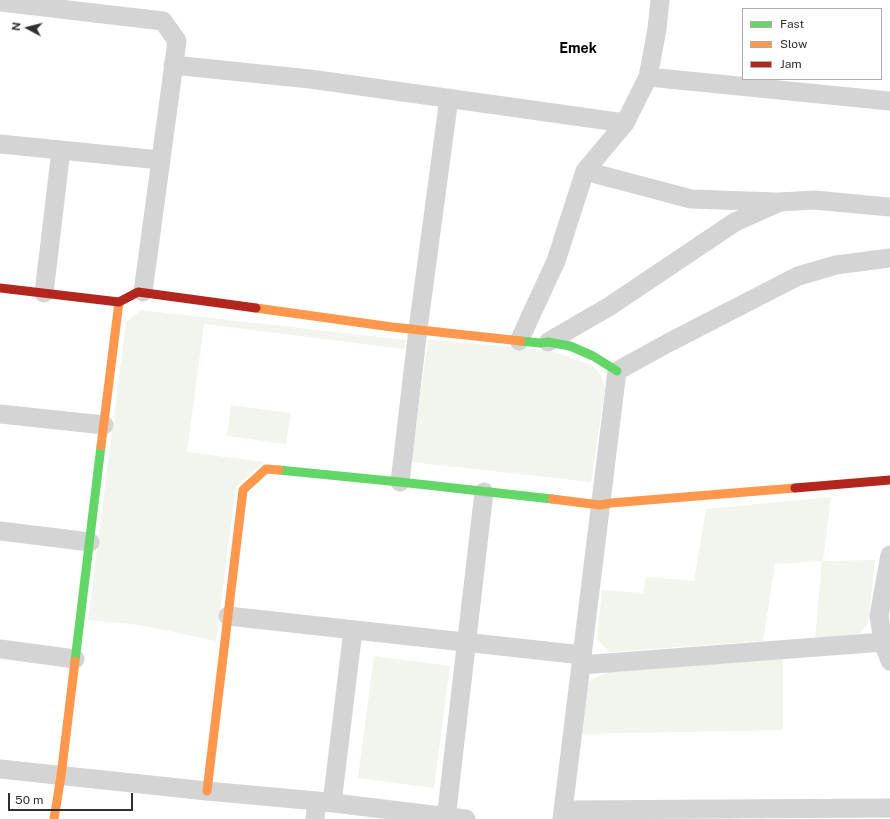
<!DOCTYPE html>
<html>
<head>
<meta charset="utf-8">
<style>
  body { margin:0 }
  #map { position:relative; width:890px; height:819px; overflow:hidden; background:#fff; font-family:"Public Sans",sans-serif }
  canvas { display:block }
  .legend { position:absolute; left:742px; top:8px; width:140px; height:72px; box-sizing:border-box; background:#fff; border:1px solid #acacac; margin:0; padding:5px 7px; list-style:none; font-size:12px; color:#2f2f2f }
  .legend li { display:flex; align-items:center; gap:8px; height:20px }
  .legend b { width:20px; border:1px solid #acacac }
  .north { position:absolute; left:8px; top:8px; width:40px; height:40px; -webkit-text-stroke:3px #fff; paint-order:stroke; rotate:277deg; font-size:11px; font-weight:700; line-height:16px; text-align:center; color:#2f2f2f }
  .north::after { content:''; display:block; margin:auto; width:14px; height:18px; background:#2f2f2f; clip-path:polygon(50% 0,100% 100%,50% 72%,0 100%) }
  .scale { position:absolute; left:8px; top:793px; width:125px; height:18px; box-sizing:border-box; border:2px solid #2f2f2f; border-top:0; padding-left:5px; font-size:12px; line-height:14px; white-space:nowrap; color:#2f2f2f; -webkit-text-stroke:3px #fff; paint-order:stroke }
</style>
</head>
<body>
<div id="map">
<canvas width="890" height="819"></canvas>
<ul class="legend">
<li><b style="height:5px;background:#63d668"></b>Fast</li>
<li><b style="height:5px;background:#ff974d"></b>Slow</li>
<li><b style="height:5px;background:#b3261e"></b>Jam</li>
</ul>
<div class="north">N</div>
<div class="scale">50 m</div>
</div>
<script>
const c = document.querySelector('canvas').getContext('2d');
c.lineJoin = 'round';
function paint(path, color) {
  c.fillStyle = color;
  c.fill(path, 'evenodd');
}
function toPath(rows) {
  const path = new Path2D();
  for (const r of rows) {
    path.moveTo(r[0], r[1]);
    for (let i = 2; i < r.length; i += 2) path.lineTo(r[i], r[i + 1]);
  }
  return path;
}
function stroke(path, color, width, dash) {
  c.strokeStyle = color;
  c.lineWidth = width;
  c.lineCap = dash ? 'butt' : 'round';
  c.setLineDash(dash || []);
  c.stroke(path);
}
function drawText(font, color, halo, rows, align = 'center') {
  c.font = font + ' "Public Sans",sans-serif';
  c.lineWidth = 4;
  c.setLineDash([]);
  c.textBaseline = 'middle';
  c.strokeStyle = halo;
  c.fillStyle = color;
  for (const [text, x, y, turn = 0] of rows) {
    c.save();
    c.translate(x, y);
    c.rotate((+turn || 0) * Math.PI / 180);
    c.textAlign = isNaN(turn) ? turn : align;
    if (halo) c.strokeText(text, 0, 0);
    c.fillText(text, 0, 0);
    c.restore();
  }
}
const green = toPath([
  [141,310,406,340,404,349,204,324,187,452,264,462,236,487,216,641,140,625,88,620,126,322],
  [428,339,552,351,592,365,601,375,605,388,591,482,411,462],
  [231,405,291,413,286,444,227,436],
  [831,497,823,561,875,560,868,624,859,634,815,638,822,561,775,564,763,641,610,652,597,639,602,590,643,593,646,577,694,581,706,509],
  [374,656,450,666,434,788,358,778],
  [783,658,783,730,581,734,588,682,611,670]
]);
const street = toPath([
  [0,2,163,21,177,41,143,292],
  [173,65,310,79,625,123],
  [648,77,890,101],
  [0,144,160,160],
  [585,171,691,199,776,202],
  [44,293,61,150],
  [519,341,556,261,585,171,625,123,648,77,657,29,660,0],
  [548,342,610,306,735,222,780,202,814,200,890,207],
  [0,414,104,425],
  [400,482,418,329,449,98],
  [0,531,90,542],
  [890,555,879,616,883,642,890,661],
  [228,616,582,655],
  [0,649,75,659],
  [581,665,883,642],
  [0,769,207,791,317,801,466,819],
  [332,803,353,630],
  [563,810,889,808],
  [315,819,317,801],
  [446,819,484,492],
  [562,819,617,371,668,343,798,276,836,265,890,258]
]);
const fast = toPath([
  [521,341,540,343,548,342,570,346,593,356,617,371],
  [279,470,400,482,552,499],
  [75,661,101,446]
]);
const slow = toPath([
  [256,308,392,327,521,341],
  [101,446,119,302],
  [552,499,600,505,611,503,795,488],
  [207,791,243,490,266,469,279,470],
  [54,819,61,776,75,661]
]);
const jam = toPath([
  [0,288,119,302,138,292,256,308],
  [795,488,890,480]
]);
const districtNames = [
  ["Emek",578,49]
];
paint(green, '#f2f5ed');
stroke(street, '#d4d4d4', 19);
stroke(fast, '#63d668', 9);
stroke(slow, '#ff974d', 9);
stroke(jam, '#b3261e', 9);
drawText('bold 14px', '#000', '#fff', districtNames);
</script>
</body>
</html>
